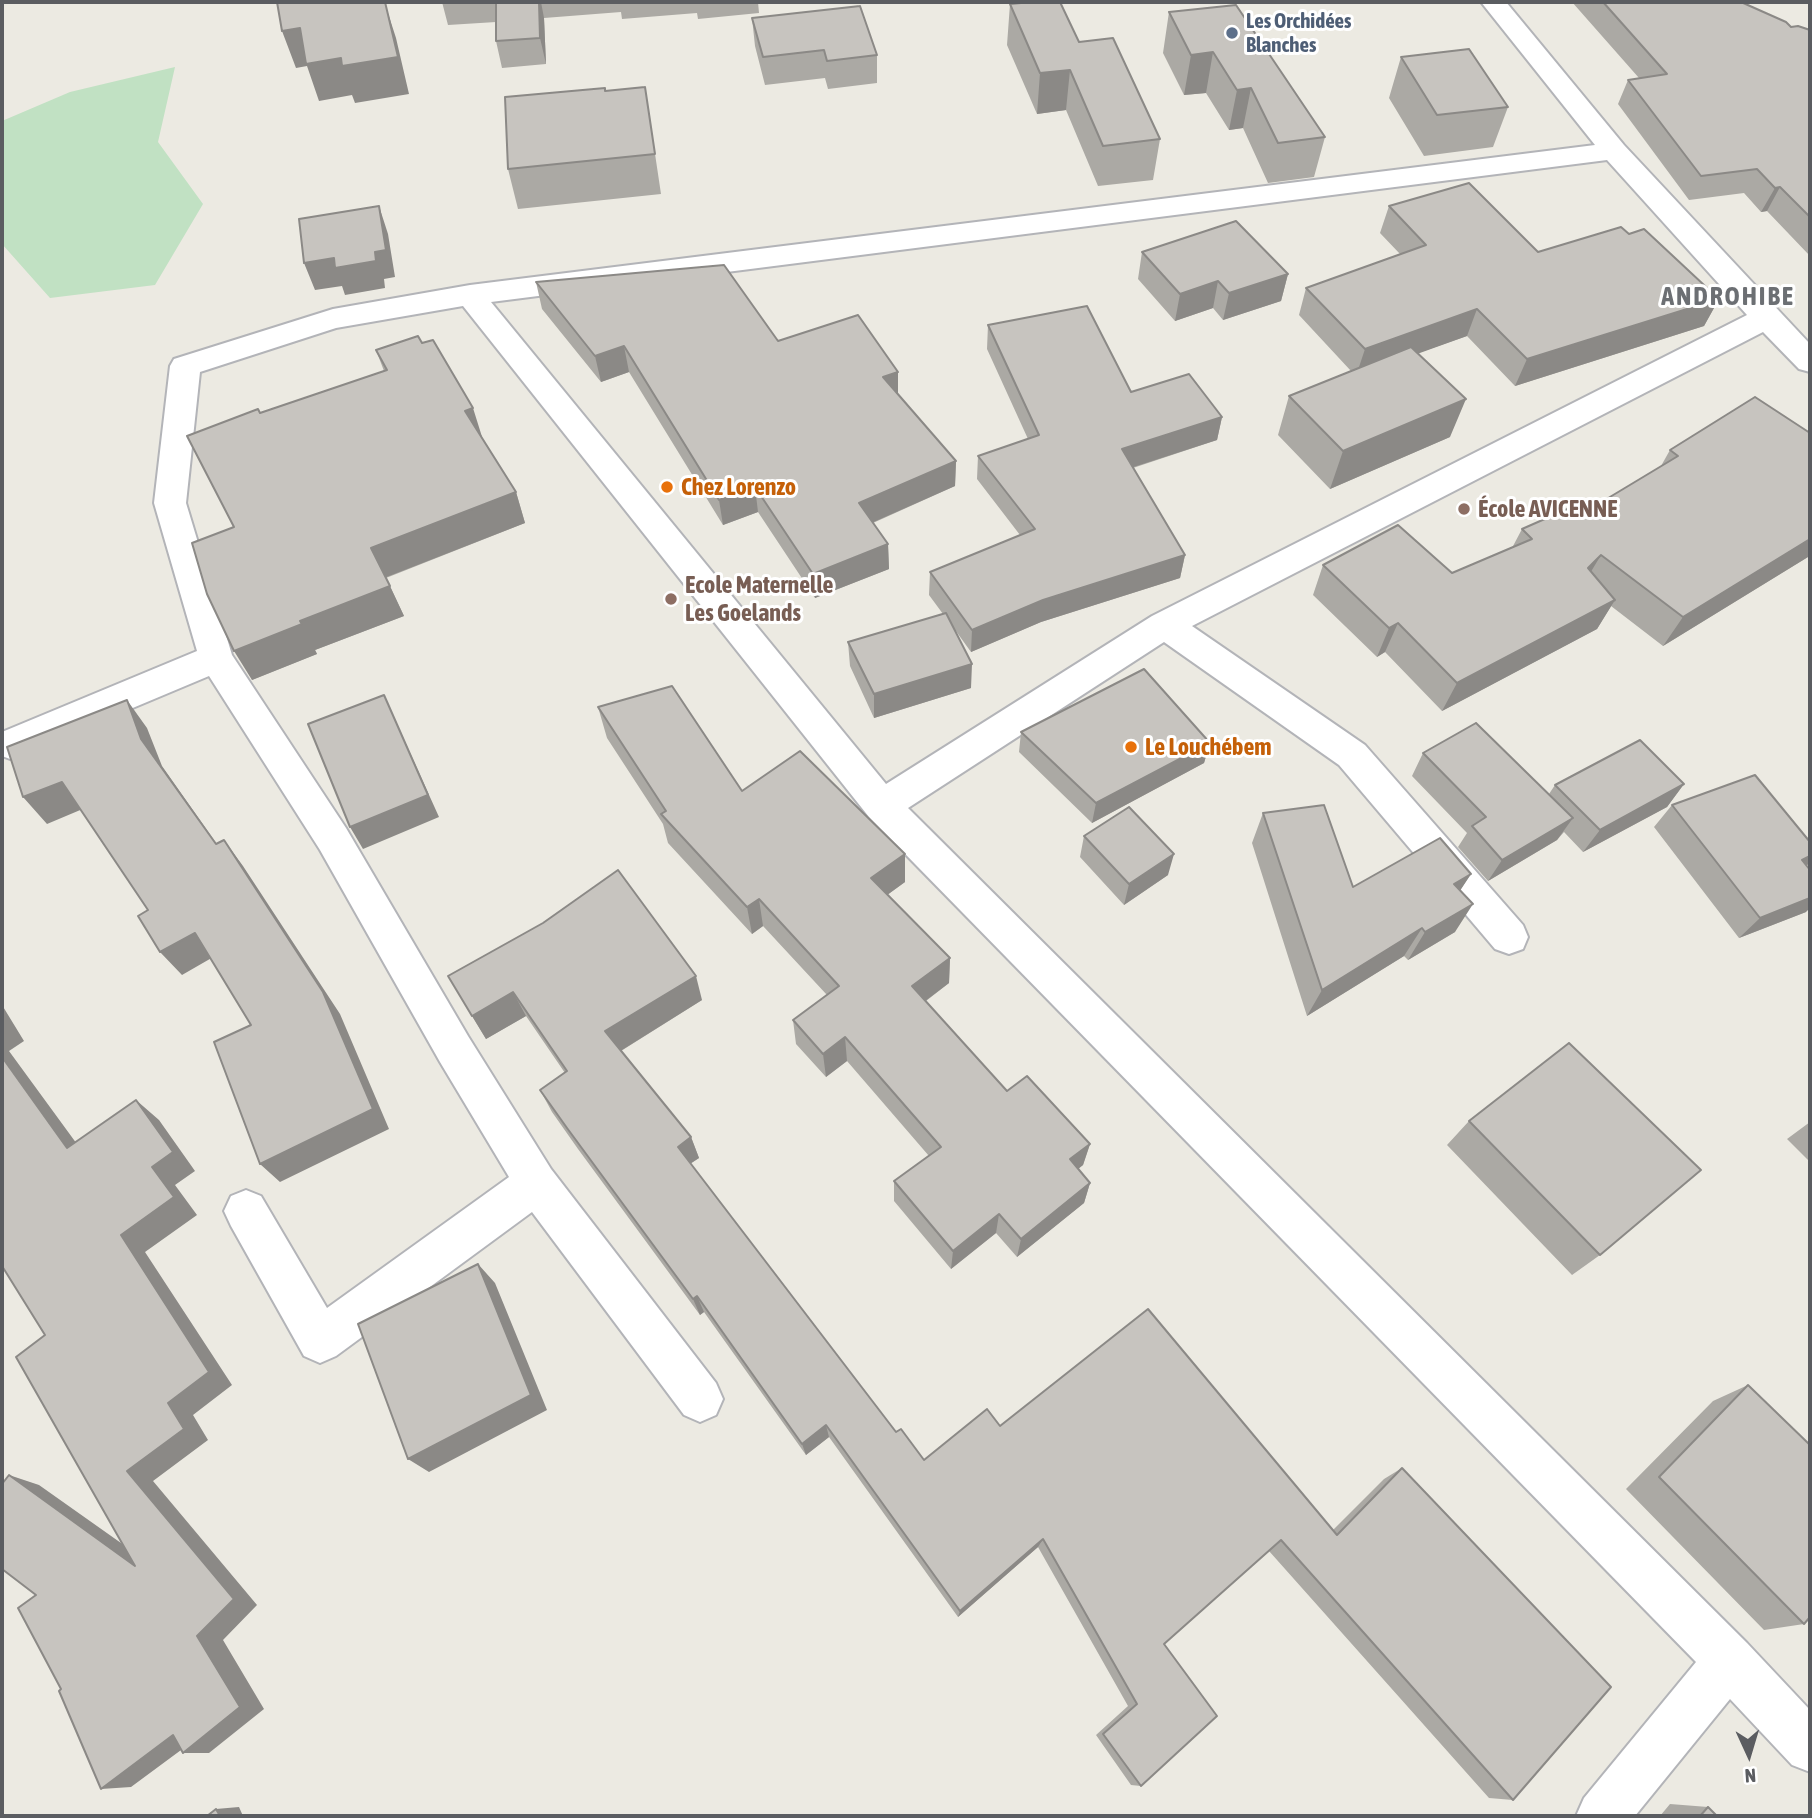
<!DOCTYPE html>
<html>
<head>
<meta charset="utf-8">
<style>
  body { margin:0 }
  #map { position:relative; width:1812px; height:1818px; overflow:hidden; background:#eceae2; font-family:"Asap Condensed",sans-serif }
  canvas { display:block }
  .frame { position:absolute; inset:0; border:4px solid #5b5d61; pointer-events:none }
  .north { position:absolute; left:1714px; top:1720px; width:70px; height:70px; -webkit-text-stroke:5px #fff; paint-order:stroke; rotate:176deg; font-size:19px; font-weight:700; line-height:28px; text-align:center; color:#5b5d61 }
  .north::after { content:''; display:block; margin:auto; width:24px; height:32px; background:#5b5d61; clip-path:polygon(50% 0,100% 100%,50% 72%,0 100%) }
</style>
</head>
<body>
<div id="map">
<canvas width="1812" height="1818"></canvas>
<div class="frame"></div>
<div class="north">N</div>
</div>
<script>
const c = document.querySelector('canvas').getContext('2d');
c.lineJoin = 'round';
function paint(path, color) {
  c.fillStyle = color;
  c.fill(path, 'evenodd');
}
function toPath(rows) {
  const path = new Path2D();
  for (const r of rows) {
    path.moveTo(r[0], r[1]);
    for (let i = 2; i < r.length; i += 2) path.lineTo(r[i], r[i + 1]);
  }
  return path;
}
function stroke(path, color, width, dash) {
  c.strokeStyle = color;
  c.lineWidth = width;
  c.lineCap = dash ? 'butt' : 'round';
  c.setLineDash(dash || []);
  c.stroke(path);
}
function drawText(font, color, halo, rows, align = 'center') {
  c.font = font + ' "Asap Condensed",sans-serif';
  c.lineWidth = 6;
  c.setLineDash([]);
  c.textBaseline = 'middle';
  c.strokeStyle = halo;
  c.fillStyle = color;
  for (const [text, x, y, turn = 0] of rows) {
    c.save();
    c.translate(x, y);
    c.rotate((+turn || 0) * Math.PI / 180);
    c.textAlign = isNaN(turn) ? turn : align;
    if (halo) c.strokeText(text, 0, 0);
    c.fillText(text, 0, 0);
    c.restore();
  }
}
const green = toPath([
  [175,67,158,142,203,204,155,285,50,298,2,244,2,121,70,92]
]);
const street = toPath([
  [1481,2,1506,2,1624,145,1810,344,1810,372,1799,369,1763,332,1192,626,1365,745,1523,925,1528,937,1523,949,1509,954,1495,949,1339,765,1164,642,908,808,1747,1643,1810,1710,1810,1772,1792,1765,1730,1699,1635,1816,1576,1816,1584,1798,1696,1662,869,817,463,306,336,328,200,372,186,503,232,655,346,828,468,1036,551,1169,716,1383,723,1399,716,1415,700,1422,684,1415,532,1212,336,1356,320,1363,304,1356,231,1226,224,1211,231,1196,246,1190,261,1196,327,1308,509,1177,440,1062,320,850,209,676,23,754,10,759,2,756,2,732,197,651,154,503,170,366,174,359,333,309,470,285,1595,145,1481,2],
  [1607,160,1747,315,1152,616,886,784,491,302,1607,160]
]);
const wall = toPath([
  [442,2,758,2,759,13,698,19,697,13,622,19,621,12,544,18,546,64,502,68,496,41,496,22,448,25],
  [1572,2,1741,2,1791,27,1810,30,1810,256,1767,211,1761,212,1744,193,1689,200,1618,104,1628,80,1639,78],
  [1010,4,1079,42,1160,139,1153,180,1098,186,1066,110,1037,114,1007,45],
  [1169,12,1325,137,1314,177,1268,183,1243,128,1229,130,1206,93,1184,95,1163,53],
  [752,18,877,55,877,83,828,89,825,78,765,85,755,46],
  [1401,57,1508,107,1493,147,1424,156,1389,98],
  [645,87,661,194,518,209,508,169],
  [1389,206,1538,252,1629,234,1719,299,1704,326,1515,386,1467,336,1418,353,1450,437,1330,489,1278,435,1289,396,1351,371,1299,315,1306,288,1400,254,1380,233],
  [1142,252,1288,274,1281,301,1223,320,1213,308,1175,321,1138,279],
  [536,282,778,341,898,394,956,461,955,486,873,523,888,544,889,569,815,598,758,512,723,525,629,372,601,382,542,309],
  [988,325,1131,392,1222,417,1217,440,1133,468,1185,555,1180,578,1041,622,971,652,953,627,971,688,874,718,850,666,848,642,943,614,929,595,930,572,1020,535,977,479,978,456,1028,439,987,349],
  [376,350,483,439,516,492,525,523,386,578,404,616,315,650,317,654,252,680,234,527,260,413,384,371],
  [1810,433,1810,558,1808,557,1663,646,1611,606,1597,629,1442,711,1385,652,1377,657,1313,595,1323,565,1452,573,1512,548,1522,529,1580,515,1661,466,1670,450],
  [598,707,742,791,905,882,887,895,950,958,949,983,926,1001,1007,1091,1090,1144,1083,1165,1078,1169,1090,1183,1084,1203,1017,1257,996,1233,951,1269,894,1201,894,1181,929,1156,847,1061,826,1077,796,1044,793,1020,827,995,763,926,752,934,668,843,663,824,607,738],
  [1021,732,1210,743,1204,763,1092,823,1019,752],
  [1423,753,1549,794,1555,785,1684,784,1667,807,1583,852,1564,832,1557,840,1488,881,1458,847,1467,833,1412,776],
  [1672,805,1810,842,1810,862,1807,866,1806,912,1739,938,1654,827],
  [1263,813,1353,887,1471,874,1460,890,1455,932,1408,960,1404,956,1307,1016,1252,843],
  [1084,836,1168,875,1124,905,1080,857],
  [448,976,702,1000,621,1051,691,1137,699,1158,690,1164,896,1432,924,1460,1000,1426,1333,1530,1384,1479,1402,1468,1513,1800,1489,1798,1269,1551,1164,1644,1141,1786,1131,1785,1096,1735,1128,1706,1038,1547,958,1617,829,1437,806,1455,704,1312,700,1315,578,1149,552,1112,540,1090,565,1073,526,1016,486,1039],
  [1469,1121,1600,1255,1572,1275,1447,1145],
  [1810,1122,1810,1162,1787,1139],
  [1748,1385,1804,1624,1764,1630,1626,1489,1713,1401],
  [1670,1804,1708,1807,1717,1816,1660,1816]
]);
const shadedWall = toPath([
  [376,2,386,2,386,7,396,38,409,94,355,103,352,95,319,101,307,66,296,68,282,31,300,28],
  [539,2,541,2,544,18,546,64,540,38],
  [1213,52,1206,93,1184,95,1191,55],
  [1070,70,1066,110,1037,114,1040,73],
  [1251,88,1243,128,1229,130,1237,90],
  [1780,187,1767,211,1761,212,1775,188],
  [379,206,388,234,395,277,384,279,385,288,345,295,342,286,315,290,304,263,375,252],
  [1288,274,1281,301,1223,320,1229,293],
  [1218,281,1213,308,1175,321,1180,294],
  [1719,299,1704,326,1515,386,1527,359],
  [1477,309,1467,336,1356,376,1365,349],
  [624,346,629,372,601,382,595,356],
  [898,372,898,398,883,377],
  [1466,399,1450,437,1330,489,1343,451],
  [473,408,483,440,465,411],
  [1222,417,1217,440,1118,472,1122,449],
  [956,461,955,486,860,528,859,503],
  [755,487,758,512,723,525,719,500],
  [516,492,525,523,384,578,371,548],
  [1810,539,1810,554,1808,557,1663,646,1683,617],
  [888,544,889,569,815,598,813,574],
  [1185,555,1180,578,1041,622,971,652,972,630,1043,600],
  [1601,555,1583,585,1588,568],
  [390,586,404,616,315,650,317,654,252,680,234,651,300,621],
  [1615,600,1597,629,1442,711,1457,683],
  [1398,623,1385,652,1377,657,1389,628],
  [972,664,971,688,874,718,874,694],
  [384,695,439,817,363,849,350,827],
  [127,700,147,728,162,766,235,870,141,739],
  [1210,743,1204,763,1092,823,1096,803],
  [62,782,85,808,47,824,23,797],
  [1684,784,1667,807,1583,852,1600,830],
  [1573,818,1557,840,1488,881,1502,860],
  [224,840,243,866,340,1014,389,1129,280,1182,260,1164,373,1109],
  [905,854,905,882,872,906,871,878],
  [1174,854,1168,875,1124,905,1129,884],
  [1810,856,1810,862,1798,874,1802,860],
  [1471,874,1452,903,1454,884],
  [1810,898,1810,908,1806,912,1739,938,1760,918],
  [759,899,763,926,752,934,747,907],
  [1473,904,1455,932,1408,960,1425,932],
  [1422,928,1404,956,1307,1016,1322,990],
  [195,933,215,956,182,975,160,952],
  [950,958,949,983,912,1011,912,986],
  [696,976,702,1000,614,1055,605,1031],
  [513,992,526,1016,486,1039,472,1016],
  [2,1005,24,1041,9,1051,93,1166,67,1148,2,1057],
  [845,1037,847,1061,826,1077,823,1054],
  [136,1100,159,1120,195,1171,175,1185,197,1215,145,1252,232,1385,193,1415,208,1440,153,1481,257,1605,223,1640,264,1709,209,1753,183,1753,197,1636,127,1471,168,1403,121,1235,152,1167],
  [691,1137,699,1158,685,1167,678,1147],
  [1090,1144,1083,1165,1064,1180,1070,1159],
  [1090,1183,1084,1203,1017,1257,1021,1239],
  [999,1214,996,1233,951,1269,953,1251],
  [478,1264,495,1283,547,1410,429,1472,408,1459],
  [697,1296,704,1312,700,1315,693,1299],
  [826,1425,829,1437,806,1455,802,1444],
  [9,1475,39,1485,162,1572,135,1566],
  [1043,1539,1038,1547,958,1617,960,1611],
  [173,1735,200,1736,131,1787,101,1789],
  [239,1807,243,1816,220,1816,216,1809]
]);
const building = toPath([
  [277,2,385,2,398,57,342,66,341,58,306,64,300,28,282,31,277,2],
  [496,2,539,2,540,38,496,41,496,2],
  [1032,2,1060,2,1079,42,1113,38,1160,139,1103,146,1070,70,1040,73,1010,4,1032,2],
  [1603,2,1741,2,1786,22,1791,27,1798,26,1810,30,1810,217,1780,187,1775,188,1757,169,1701,176,1628,80,1667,74,1603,2],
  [1236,5,1325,137,1278,143,1251,88,1237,90,1213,52,1191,55,1169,12,1236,5],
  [860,6,877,55,827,61,824,50,763,57,752,18,860,6],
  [1469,49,1508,107,1437,115,1401,57,1469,49],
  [645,87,655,154,508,169,505,97,605,88,605,91,645,87],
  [1469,183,1538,252,1621,227,1629,234,1644,229,1719,299,1527,359,1477,309,1365,349,1306,288,1426,245,1389,206,1469,183],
  [379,206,386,250,375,252,376,261,335,268,334,258,304,263,299,219,379,206],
  [1236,221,1288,274,1229,293,1218,281,1180,294,1142,252,1236,221],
  [724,265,778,341,858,315,898,372,883,377,956,461,859,503,888,544,813,574,755,487,719,500,624,346,595,356,536,282,724,265],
  [1087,306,1131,392,1189,374,1222,417,1122,449,1185,555,1043,600,972,630,930,572,1035,529,978,456,1039,435,988,325,1087,306],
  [418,336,422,343,433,340,473,408,465,411,516,492,371,548,390,586,300,621,302,624,234,651,207,594,192,543,234,527,187,436,258,409,260,413,387,370,376,350,418,336],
  [1411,347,1466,399,1343,451,1289,396,1411,347],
  [1755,397,1810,433,1810,539,1683,617,1601,555,1588,568,1615,600,1457,683,1398,623,1389,628,1323,565,1398,525,1452,573,1532,539,1522,529,1572,507,1580,515,1678,456,1670,450,1755,397],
  [946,613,972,664,874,694,848,642,946,613],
  [1144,669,1210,743,1096,803,1021,732,1144,669],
  [672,686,742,791,800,751,905,854,871,878,950,958,912,986,1007,1091,1027,1076,1090,1144,1070,1159,1090,1183,1021,1239,999,1214,953,1251,894,1181,941,1147,845,1037,823,1054,793,1020,839,986,759,899,747,907,661,814,666,811,598,707,672,686],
  [384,695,428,795,350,827,308,724,384,695],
  [127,700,141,739,216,844,224,840,323,992,373,1109,260,1164,214,1042,251,1025,195,933,160,952,138,916,148,910,62,782,23,797,7,747,127,700],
  [1476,723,1573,818,1502,860,1472,826,1486,817,1423,753,1476,723],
  [1640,740,1684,784,1600,830,1555,785,1640,740],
  [1755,775,1810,842,1810,856,1802,860,1810,870,1810,898,1760,918,1672,805,1755,775],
  [1324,805,1353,887,1440,838,1471,874,1454,884,1473,904,1425,932,1422,928,1322,990,1263,813,1324,805],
  [1129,807,1174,854,1129,884,1084,836,1129,807],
  [618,870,696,976,605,1031,691,1137,678,1147,896,1432,901,1429,924,1460,987,1409,1000,1426,1148,1309,1337,1535,1402,1468,1611,1687,1513,1800,1281,1540,1164,1644,1217,1716,1141,1786,1103,1734,1137,1704,1043,1539,960,1611,826,1425,802,1444,697,1296,693,1299,567,1128,540,1090,567,1071,513,992,472,1016,448,976,543,923,618,870],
  [1569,1043,1701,1170,1600,1255,1469,1121,1569,1043],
  [2,1057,67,1148,136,1100,173,1152,152,1167,174,1197,121,1235,209,1372,168,1403,184,1429,127,1471,234,1599,197,1636,240,1707,183,1753,173,1735,101,1789,59,1691,61,1689,18,1608,36,1595,2,1569,2,1484,9,1475,135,1566,16,1357,45,1335,2,1266,2,1057],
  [478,1264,531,1395,408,1459,358,1324,478,1264],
  [1748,1385,1810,1445,1810,1617,1804,1624,1659,1477,1748,1385],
  [1708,1807,1717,1816,1700,1816,1708,1807],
  [216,1809,220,1816,207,1816,216,1809]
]);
const markers = [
  [1232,33,7,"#5c6f8a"],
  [667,487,7,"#e8710a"],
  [1464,509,7,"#8d6e63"],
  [671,599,7,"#8d6e63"],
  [1131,747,7,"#e8710a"]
];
const farServicenames = [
  ["Les Orchidées",1246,21],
  ["Blanches",1246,45]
];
const foodNames = [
  ["Chez Lorenzo",681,487],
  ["Le Louchébem",1145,747]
];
const educationNames = [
  ["École AVICENNE",1478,509],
  ["Ecole Maternelle",685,585],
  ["Les Goelands",685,613]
];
const farDistrictnames = [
  ["ANDROHIBE",1728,297]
];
paint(green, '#c1e1c3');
stroke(street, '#b3b4b8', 4);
paint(street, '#fff');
paint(wall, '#aba9a4');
paint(shadedWall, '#8b8986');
paint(building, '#c7c4bf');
stroke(building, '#8b8986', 2);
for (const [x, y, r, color] of markers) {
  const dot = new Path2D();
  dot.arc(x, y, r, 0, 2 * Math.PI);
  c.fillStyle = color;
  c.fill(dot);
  stroke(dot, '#fff', 2.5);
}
drawText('bold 21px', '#4e5e75', '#fff', farServicenames, 'left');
drawText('bold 24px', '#c56008', '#fff', foodNames, 'left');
drawText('bold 24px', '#785e54', '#fff', educationNames, 'left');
c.letterSpacing = '2px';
drawText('bold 26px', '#6c6f73', '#fff', farDistrictnames);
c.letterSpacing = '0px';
</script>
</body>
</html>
